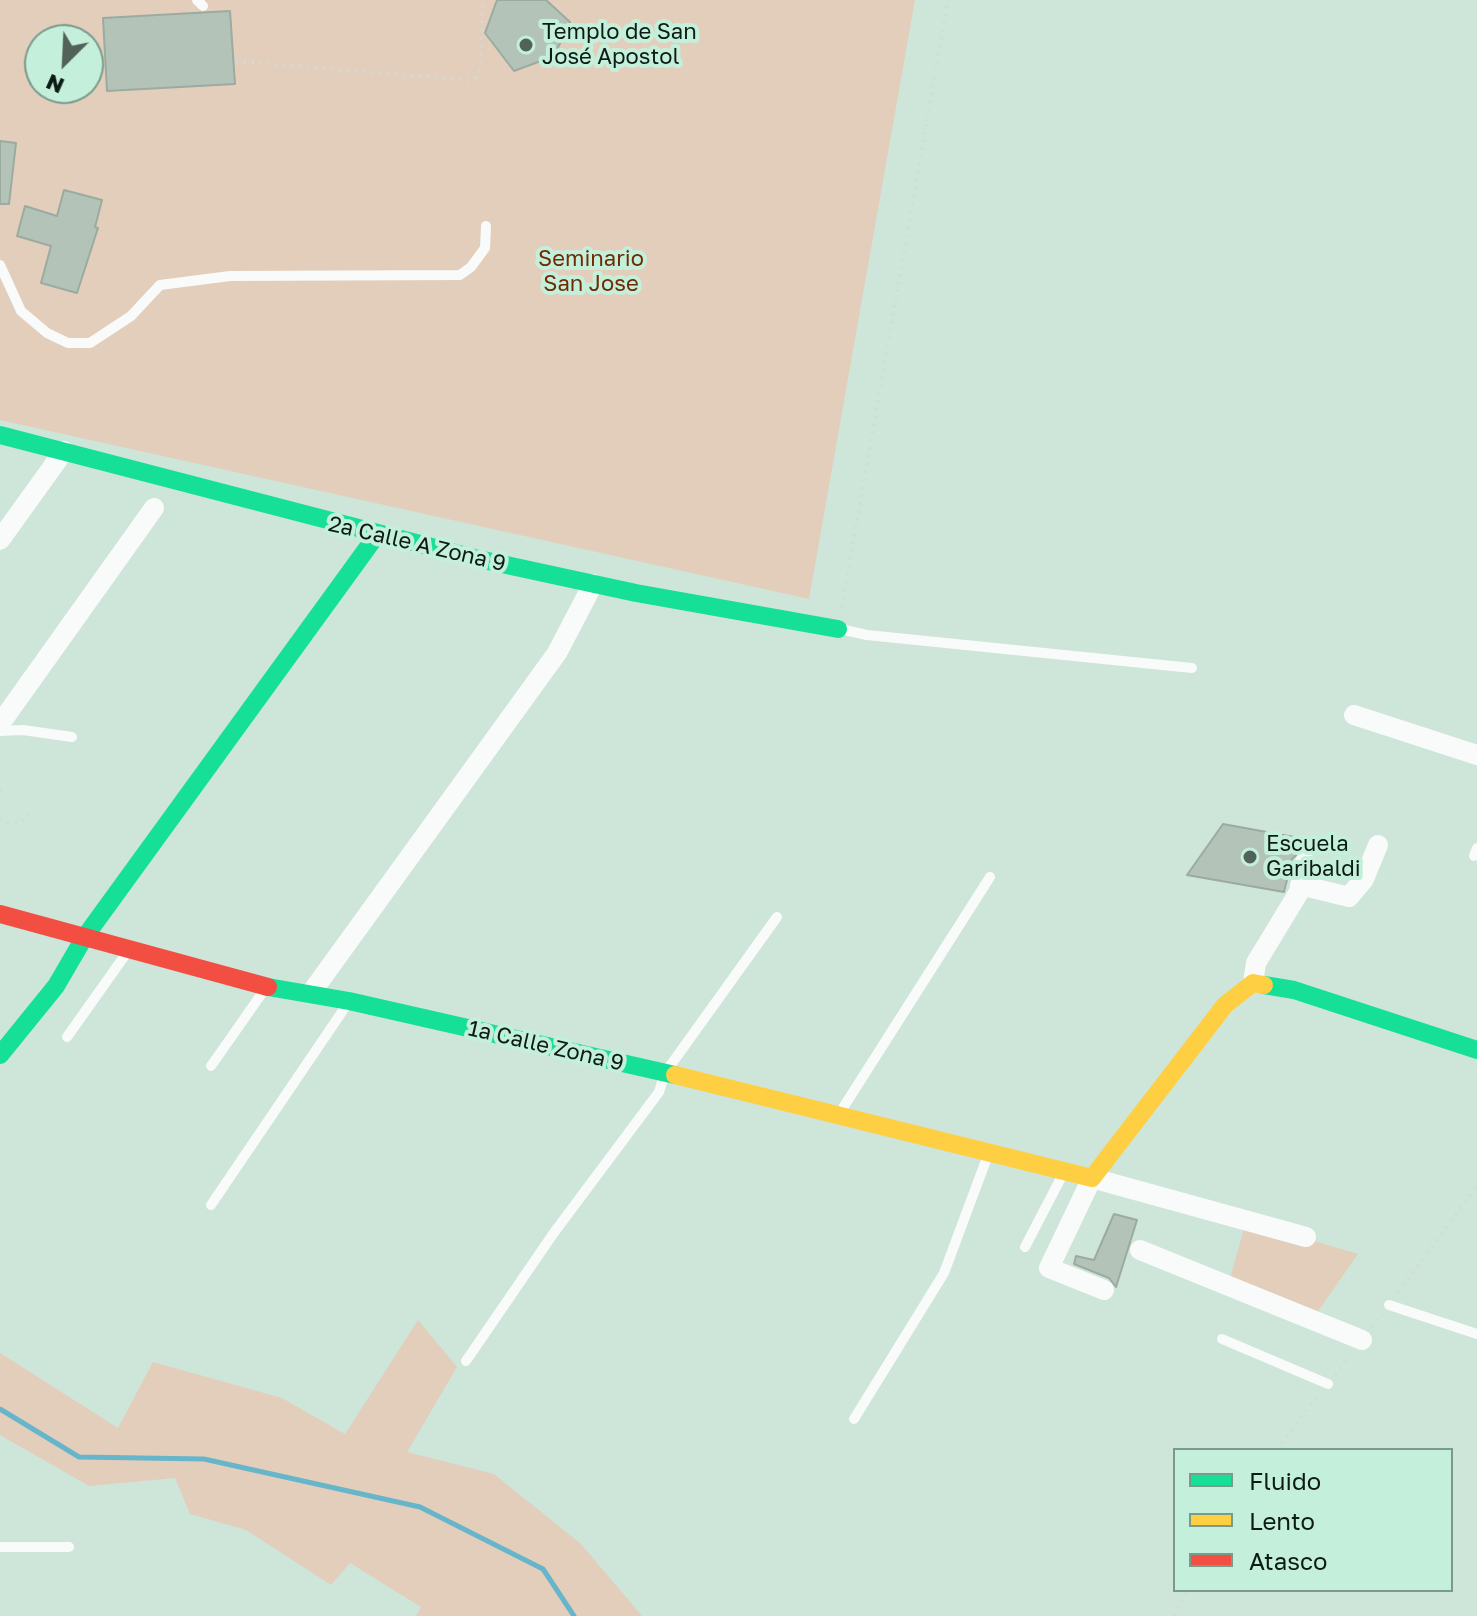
<!DOCTYPE html>
<html>
<head>
<meta charset="utf-8">
<style>
  body { margin:0 }
  #map { position:relative; width:1477px; height:1616px; overflow:hidden; background:#cee5da; font-family:"Golos Text",sans-serif }
  canvas { display:block }
  .legend { position:absolute; left:1173px; top:1448px; width:280px; height:144px; box-sizing:border-box; background:#c4efda; border:2px solid #7a9b8b; margin:0; padding:10px 14px; list-style:none; font-size:24px; color:#0c1c15 }
  .legend li { display:flex; align-items:center; gap:16px; height:40px }
  .legend b { width:40px; border:2px solid #7a9b8b }
  .north { position:absolute; left:24px; top:24px; width:80px; height:80px; box-sizing:border-box; background:#c4efda; border:2px solid #7a9b8b; border-radius:50%; rotate:204deg; font-size:22px; font-weight:700; line-height:32px; text-align:center; color:#0c1c15 }
  .north::after { content:''; display:block; margin:auto; width:28px; height:36px; background:#50625a; clip-path:polygon(50% 0,100% 100%,50% 72%,0 100%) }
</style>
</head>
<body>
<div id="map">
<canvas width="1477" height="1616"></canvas>
<ul class="legend">
<li><b style="height:10px;background:#16e098"></b>Fluido</li>
<li><b style="height:10px;background:#ffcf43"></b>Lento</li>
<li><b style="height:10px;background:#f24e42"></b>Atasco</li>
</ul>
<div class="north">N</div>
</div>
<script>
const c = document.querySelector('canvas').getContext('2d');
c.lineJoin = 'round';
function paint(path, color) {
  c.fillStyle = color;
  c.fill(path, 'evenodd');
}
function toPath(rows) {
  const path = new Path2D();
  for (const r of rows) {
    path.moveTo(r[0], r[1]);
    for (let i = 2; i < r.length; i += 2) path.lineTo(r[i], r[i + 1]);
  }
  return path;
}
function stroke(path, color, width, dash) {
  c.strokeStyle = color;
  c.lineWidth = width;
  c.lineCap = dash ? 'butt' : 'round';
  c.setLineDash(dash || []);
  c.stroke(path);
}
function drawText(font, color, halo, rows, align = 'center') {
  c.font = font + ' "Golos Text",sans-serif';
  c.lineWidth = 8;
  c.setLineDash([]);
  c.textBaseline = 'middle';
  c.strokeStyle = halo;
  c.fillStyle = color;
  for (const [text, x, y, turn = 0] of rows) {
    c.save();
    c.translate(x, y);
    c.rotate((+turn || 0) * Math.PI / 180);
    c.textAlign = isNaN(turn) ? turn : align;
    if (halo) c.strokeText(text, 0, 0);
    c.fillText(text, 0, 0);
    c.restore();
  }
}
const green = toPath([
  [0,0,915,0,809,599,0,420],
  [40,40,88,40,88,88,40,88],
  [1246,1221,1358,1254,1312,1320,1228,1286],
  [418,1320,457,1367,407,1452,494,1474,581,1544,642,1616,416,1616,421,1607,350,1563,331,1585,246,1530,190,1514,175,1478,89,1486,0,1435,0,1353,118,1428,153,1362,282,1398,345,1434]
]);
const stream = toPath([
  [0,1409,79,1457,204,1459,420,1507,543,1569,574,1616]
]);
const building = toPath([
  [497,0,546,0,570,22,554,56,514,71,485,33,497,0],
  [230,11,235,84,107,91,103,18,230,11],
  [0,141,16,143,9,204,0,204,0,141],
  [64,190,102,200,95,227,98,228,77,293,41,283,51,246,17,236,25,206,57,216,64,190],
  [1223,824,1305,839,1303,849,1292,859,1284,892,1187,875,1223,824],
  [1114,1214,1137,1220,1116,1287,1109,1278,1074,1264,1076,1256,1094,1260,1114,1214]
]);
const path = toPath([
  [236,61,468,80,475,78,480,69,483,0],
  [842,607,948,0],
  [0,791,4,786],
  [0,819,7,823,22,822,29,814],
  [1398,1292,1477,1186],
  [1372,1327,1382,1314],
  [1335,1375,1350,1355],
  [1277,1450,1320,1393],
  [1174,1616,1187,1590]
]);
const lane = toPath([
  [197,0,203,6],
  [0,265,21,311,47,333,68,343,90,343,131,316,160,285,230,276,460,275,471,267,485,248,486,226],
  [840,629,867,635,1192,668],
  [0,731,23,730,72,737],
  [1474,856,1477,848],
  [67,1037,128,951],
  [211,1066,265,989],
  [841,1111,990,877],
  [211,1205,348,1003],
  [1025,1247,1063,1174],
  [1389,1305,1477,1334],
  [1222,1339,1328,1384],
  [466,1361,553,1234,659,1092,665,1073,777,917],
  [854,1419,944,1273,988,1155],
  [0,1547,69,1547]
]);
const street = toPath([
  [0,540,64,451],
  [1354,715,1477,755],
  [0,724,154,508],
  [1300,885,1349,897,1364,879,1378,845],
  [1253,983,1256,963,1299,892,1305,862],
  [311,993,557,653,593,584],
  [1140,1250,1362,1340],
  [1104,1290,1049,1268,1092,1178,1306,1237]
]);
const fast = toPath([
  [0,435,474,558,636,593,838,629],
  [1264,985,1294,990,1477,1050],
  [268,987,349,1001,675,1075],
  [0,1055,56,986,84,938,376,536]
]);
const slow = toPath([
  [675,1075,1092,1178,1225,1005,1253,983,1264,985]
]);
const jam = toPath([
  [0,914,268,987]
]);
const markers = [
  [526,45,8,"#50625a"],
  [1250,857,8,"#50625a"]
];
const poiNames = [
  ["Templo de San",542,32],
  ["José Apostol",542,57],
  ["Escuela",1266,844],
  ["Garibaldi",1266,869]
];
const parkNames = [
  ["Seminario",591,259],
  ["San Jose",591,284]
];
const streetNames = [
  ["2a Calle A Zona 9",417,544,13],
  ["1a Calle Zona 9",546,1046,13]
];
paint(green, '#e3cebc');
stroke(stream, '#66b5ca', 5);
paint(building, '#b3c3b8');
stroke(building, '#9baba0', 2);
stroke(path, '#d3dad7', 3, [2, 6]);
stroke(lane, '#f8fbf9', 10);
stroke(street, '#f8fbf9', 20);
stroke(fast, '#16e098', 18);
stroke(slow, '#ffcf43', 18);
stroke(jam, '#f24e42', 18);
for (const [x, y, r, color] of markers) {
  const dot = new Path2D();
  dot.arc(x, y, r, 0, 2 * Math.PI);
  c.fillStyle = color;
  c.fill(dot);
  stroke(dot, '#c4efda', 3);
}
drawText('22px', '#0c1c15', '#c4efda', poiNames, 'left');
drawText('22px', '#702a03', '#c4efda', parkNames);
drawText('22px', '#0c1c15', '#c4efda', streetNames);
</script>
</body>
</html>
